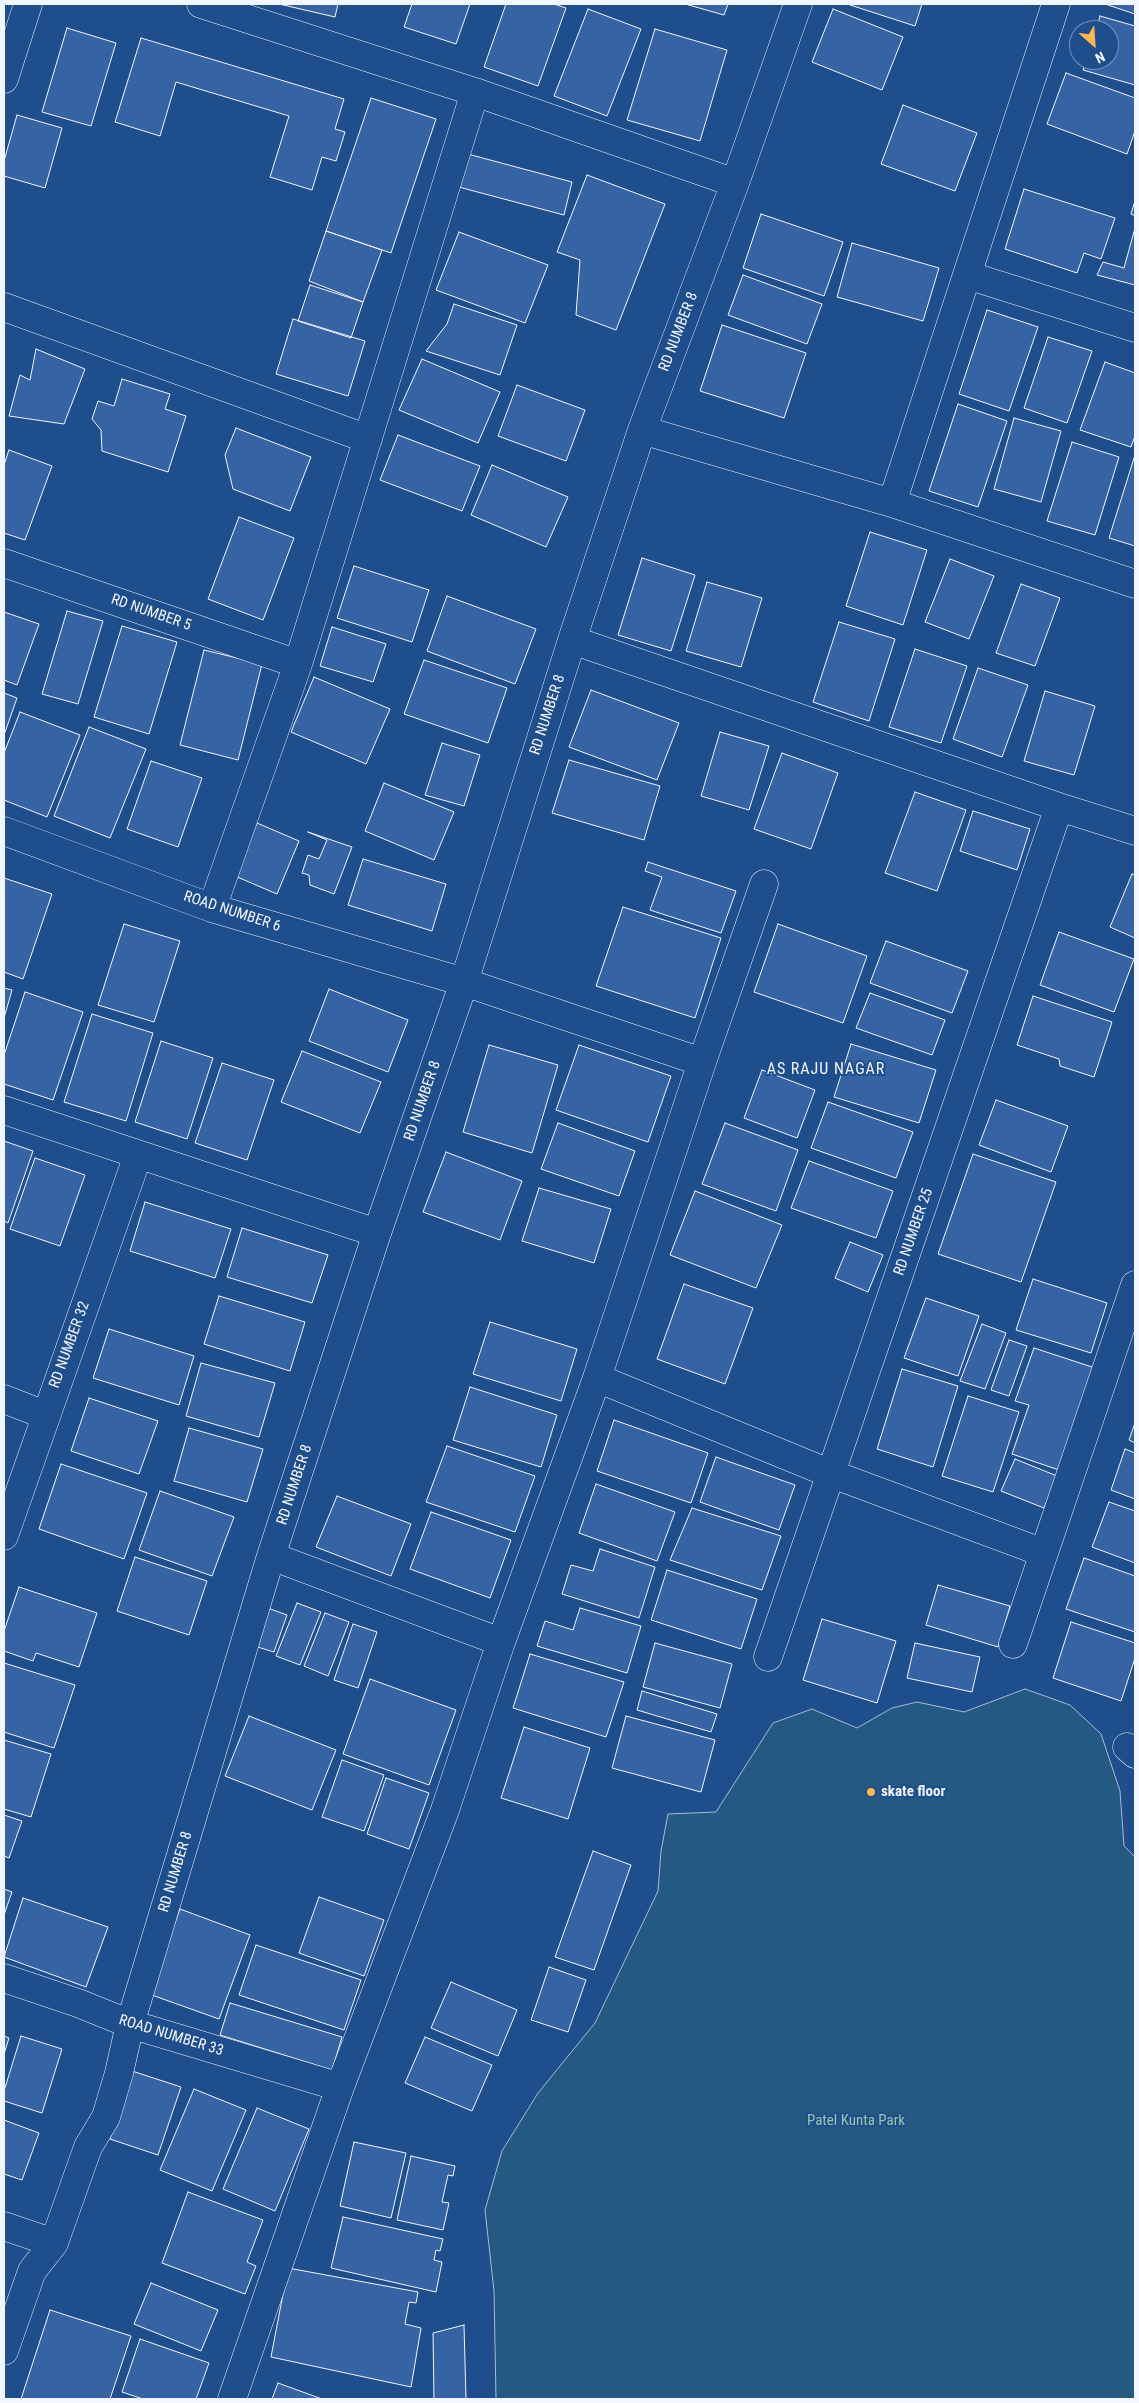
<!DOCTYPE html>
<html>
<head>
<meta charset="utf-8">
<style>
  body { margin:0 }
  #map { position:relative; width:1139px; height:2403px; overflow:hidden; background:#1f4e8c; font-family:"Roboto Condensed",sans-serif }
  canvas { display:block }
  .frame { position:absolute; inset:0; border:5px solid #f2f6ff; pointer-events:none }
  .north { position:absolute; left:1069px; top:20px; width:50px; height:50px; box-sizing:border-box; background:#1f4e8c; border:1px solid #7391ba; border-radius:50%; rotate:154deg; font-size:14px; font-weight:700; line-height:20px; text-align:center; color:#f2f6ff }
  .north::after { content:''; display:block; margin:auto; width:18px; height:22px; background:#ffb74d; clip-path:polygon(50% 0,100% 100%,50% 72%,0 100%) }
</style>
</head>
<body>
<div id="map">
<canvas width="1139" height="2403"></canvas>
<div class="frame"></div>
<div class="north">N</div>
</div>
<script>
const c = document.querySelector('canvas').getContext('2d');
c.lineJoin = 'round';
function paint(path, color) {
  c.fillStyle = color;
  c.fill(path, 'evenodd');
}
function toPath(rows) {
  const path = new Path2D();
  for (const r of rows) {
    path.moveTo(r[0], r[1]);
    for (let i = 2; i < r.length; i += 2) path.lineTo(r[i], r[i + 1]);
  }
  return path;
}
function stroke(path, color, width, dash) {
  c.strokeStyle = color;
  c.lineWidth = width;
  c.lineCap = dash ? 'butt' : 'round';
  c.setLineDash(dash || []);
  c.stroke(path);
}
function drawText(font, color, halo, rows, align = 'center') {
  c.font = font + ' "Roboto Condensed",sans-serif';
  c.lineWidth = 4;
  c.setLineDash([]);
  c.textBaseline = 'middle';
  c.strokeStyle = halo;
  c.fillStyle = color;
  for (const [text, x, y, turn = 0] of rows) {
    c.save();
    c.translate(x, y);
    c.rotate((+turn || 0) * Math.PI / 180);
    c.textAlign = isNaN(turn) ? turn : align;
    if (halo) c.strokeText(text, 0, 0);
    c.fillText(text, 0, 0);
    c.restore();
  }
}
const green = toPath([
  [1025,1689,1070,1705,1101,1734,1120,1791,1124,1846,1135,1857,1135,2399,496,2399,494,2291,485,2210,502,2151,538,2093,595,2023,658,1891,661,1851,668,1814,716,1812,773,1723,812,1709,857,1728,892,1708,917,1702,964,1712,1025,1689]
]);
const building = toPath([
  [279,4,338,4,335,17,279,4],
  [412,4,470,4,456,44,404,27,412,4],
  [506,4,554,4,566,8,538,86,484,67,506,4],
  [685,4,728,4,724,15,685,4],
  [847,4,922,4,915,26,847,4],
  [1105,4,1135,4,1135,14,1105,4],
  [588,9,641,29,607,116,554,96,588,9],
  [833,9,903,37,882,90,812,62,833,9],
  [1100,16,1135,26,1135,85,1083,70,1086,60,1109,60,1109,30,1096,30,1100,16],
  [67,28,116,43,91,126,42,112,67,28],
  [655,29,727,50,700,141,627,120,655,29],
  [141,38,344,99,335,129,345,132,336,161,322,157,312,190,270,177,289,116,176,82,160,136,115,122,141,38],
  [1066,73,1135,98,1135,131,1127,154,1047,124,1066,73],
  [371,98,436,119,391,253,326,231,371,98],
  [903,105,977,133,955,191,881,164,903,105],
  [17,115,62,128,45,188,4,176,4,161,17,115],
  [464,153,572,182,564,215,455,186,464,153],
  [587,175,665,204,616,330,576,315,580,260,557,252,587,175],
  [1024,189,1115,218,1101,259,1084,253,1077,273,1005,249,1024,189],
  [1135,201,1135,216,1131,214,1135,201],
  [761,214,843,242,824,296,743,268,761,214],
  [1135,228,1135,285,1097,275,1103,262,1124,268,1135,228],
  [326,231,382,250,363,302,309,281,326,231],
  [459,232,548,265,525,323,436,290,459,232],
  [852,243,939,268,923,321,837,297,852,243],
  [743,275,822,304,807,344,728,315,743,275],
  [310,285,363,302,351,338,298,321,310,285],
  [454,304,517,325,500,375,426,351,447,324,454,304],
  [987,310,1038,327,1009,411,959,394,987,310],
  [293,319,365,341,348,396,276,374,293,319],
  [722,325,806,353,784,418,700,391,722,325],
  [1048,337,1092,351,1067,423,1024,408,1048,337],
  [36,349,85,369,64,424,9,416,20,375,30,380,36,349],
  [422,359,500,392,478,443,399,410,422,359],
  [1105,362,1135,373,1135,436,1131,447,1080,430,1105,362],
  [122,379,170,394,165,409,186,416,168,472,102,451,101,430,92,419,98,401,114,406,122,379],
  [517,385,585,410,566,461,498,436,517,385],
  [958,404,1007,421,978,507,929,491,958,404],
  [1014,418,1061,431,1041,502,994,489,1014,418],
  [236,428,311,457,290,511,233,489,225,455,236,428],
  [398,435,480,466,462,511,380,480,398,435],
  [1072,442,1119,457,1095,535,1047,521,1072,442],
  [9,450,52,466,25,540,4,533,4,465,9,450],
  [1134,458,1135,458,1135,546,1109,538,1134,458],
  [492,465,568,497,546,547,471,515,492,465],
  [239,517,294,538,263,620,208,599,239,517],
  [870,532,927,550,903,625,846,606,870,532],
  [642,558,695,575,671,651,618,635,642,558],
  [950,559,994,576,969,639,925,622,950,559],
  [354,566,429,590,412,642,337,618,354,566],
  [707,582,762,598,741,667,686,651,707,582],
  [1021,584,1060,598,1035,666,996,653,1021,584],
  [447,596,536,629,515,684,427,651,447,596],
  [67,611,103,621,78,704,42,694,67,611],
  [4,612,39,624,17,685,4,680,4,612],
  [839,622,895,639,869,721,813,702,839,622],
  [122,626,177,642,149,734,94,717,122,626],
  [332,627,386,644,373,682,320,666,332,627],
  [915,649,967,666,941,743,889,727,915,649],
  [204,650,262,664,238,760,180,745,204,650],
  [424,660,507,688,488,743,404,714,424,660],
  [978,668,1028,685,1002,757,953,739,978,668],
  [314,677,390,709,366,764,291,732,314,677],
  [591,690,679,723,657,780,569,747,591,690],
  [1045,691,1095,706,1074,775,1024,761,1045,691],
  [4,693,17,698,4,735,4,693],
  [20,712,80,735,47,817,4,800,4,753,20,712],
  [89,727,146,749,110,838,54,816,89,727],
  [720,732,769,746,749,810,701,796,720,732],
  [442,743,480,755,464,806,425,795,442,743],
  [782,753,838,773,811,849,754,829,782,753],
  [569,760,660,786,644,840,552,813,569,760],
  [151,761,202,778,178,847,127,829,151,761],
  [384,783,454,812,434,860,365,831,384,783],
  [915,792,966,810,937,891,885,873,915,792],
  [973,811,1030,829,1017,870,960,851,973,811],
  [257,823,299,841,277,894,235,876,257,823],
  [308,832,352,847,334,894,310,885,309,875,302,873,308,855,319,859,327,840,308,832],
  [363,859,446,884,432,931,348,905,363,859],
  [648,862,736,891,721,933,650,910,662,877,645,871,648,862],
  [1132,874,1135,875,1135,938,1110,927,1132,874],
  [4,878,52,894,23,979,4,972,4,878],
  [623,907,721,938,695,1018,596,986,623,907],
  [124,924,180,941,154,1022,98,1005,124,924],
  [778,924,867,956,843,1023,754,992,778,924],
  [1059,932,1134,959,1114,1012,1040,985,1059,932],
  [886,941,968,971,952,1013,870,983,886,941],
  [4,988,12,990,4,1018,4,988],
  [329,989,408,1020,388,1072,309,1041,329,989],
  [25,992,83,1012,53,1100,4,1084,4,1055,25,992],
  [870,993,945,1020,932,1055,856,1028,870,993],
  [1033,996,1112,1022,1094,1077,1060,1066,1059,1059,1017,1045,1033,996],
  [92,1014,153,1033,126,1121,64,1102,92,1014],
  [161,1041,213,1058,187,1139,135,1122,161,1041],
  [851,1044,936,1070,919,1123,834,1097,851,1044],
  [489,1045,558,1065,532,1153,463,1132,489,1045],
  [579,1045,671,1076,648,1142,556,1110,579,1045],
  [302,1051,381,1082,360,1133,281,1102,302,1051],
  [222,1063,274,1080,247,1160,195,1143,222,1063],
  [762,1070,815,1090,797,1138,744,1118,762,1070],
  [996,1100,1068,1126,1051,1172,979,1145,996,1100],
  [828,1102,913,1132,896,1178,811,1148,828,1102],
  [558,1123,635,1151,619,1196,541,1169,558,1123],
  [725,1123,798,1150,776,1211,702,1184,725,1123],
  [4,1141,33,1151,8,1223,4,1221,4,1141],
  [446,1152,522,1181,500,1240,423,1212,446,1152],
  [973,1154,1056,1182,1021,1282,938,1254,973,1154],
  [35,1158,85,1175,60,1246,10,1229,35,1158],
  [809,1161,893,1191,876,1238,791,1208,809,1161],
  [539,1188,611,1209,594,1263,522,1241,539,1188],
  [695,1191,782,1225,756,1288,670,1255,695,1191],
  [145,1202,231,1229,215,1278,130,1251,145,1202],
  [242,1228,328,1255,312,1303,227,1277,242,1228],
  [850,1242,883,1255,868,1292,835,1278,850,1242],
  [1033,1279,1107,1303,1091,1353,1016,1330,1033,1279],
  [684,1284,753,1308,725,1384,657,1359,684,1284],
  [219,1296,305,1322,290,1371,204,1344,219,1296],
  [926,1298,979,1316,958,1376,904,1358,926,1298],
  [490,1322,577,1349,561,1401,473,1374,490,1322],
  [982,1324,1006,1333,985,1389,960,1381,982,1324],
  [109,1329,194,1356,179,1405,93,1378,109,1329],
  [1009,1340,1027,1346,1009,1396,991,1390,1009,1340],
  [1034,1348,1095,1368,1059,1470,1012,1454,1029,1405,1015,1401,1034,1348],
  [201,1363,275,1383,259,1437,186,1416,201,1363],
  [902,1369,958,1386,933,1467,877,1449,902,1369],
  [470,1387,557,1415,541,1467,453,1440,470,1387],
  [968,1396,1019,1412,993,1492,942,1476,968,1396],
  [89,1398,158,1421,139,1474,71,1451,89,1398],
  [614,1420,708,1453,691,1503,597,1471,614,1420],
  [1135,1423,1135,1443,1129,1440,1135,1423],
  [189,1428,263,1449,247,1502,174,1481,189,1428],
  [447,1446,535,1476,515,1532,426,1502,447,1446],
  [1125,1449,1135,1453,1135,1499,1111,1490,1125,1449],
  [716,1457,795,1485,779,1530,700,1502,716,1457],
  [1015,1459,1057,1476,1044,1508,1001,1491,1015,1459],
  [61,1464,147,1493,124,1559,39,1529,61,1464],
  [596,1484,675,1512,657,1561,579,1533,596,1484],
  [160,1491,234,1517,212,1576,139,1550,160,1491],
  [337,1496,411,1524,391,1576,316,1547,337,1496],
  [1109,1502,1135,1511,1135,1563,1092,1547,1109,1502],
  [692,1508,781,1536,762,1590,670,1560,692,1508],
  [431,1512,511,1540,490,1598,410,1569,431,1512],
  [600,1549,655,1567,639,1618,562,1594,571,1565,593,1571,600,1549],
  [135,1557,207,1581,189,1635,117,1611,135,1557],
  [1084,1558,1135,1576,1135,1632,1066,1609,1084,1558],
  [667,1570,757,1599,741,1649,651,1620,667,1570],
  [938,1585,1010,1606,998,1647,926,1625,938,1585],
  [19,1587,97,1613,79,1667,36,1653,33,1661,4,1651,4,1631,19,1587],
  [297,1603,321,1612,300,1665,276,1656,297,1603],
  [265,1607,287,1615,274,1652,251,1645,265,1607],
  [580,1608,641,1626,627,1673,537,1646,545,1621,573,1630,580,1608],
  [325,1613,349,1622,328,1676,304,1666,325,1613],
  [822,1619,896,1641,877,1703,803,1680,822,1619],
  [1071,1622,1135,1643,1135,1658,1121,1701,1053,1678,1071,1622],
  [353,1624,377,1632,358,1688,334,1680,353,1624],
  [655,1643,732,1664,720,1708,643,1687,655,1643],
  [915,1643,980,1657,972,1692,907,1678,915,1643],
  [530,1654,624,1682,606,1737,513,1708,530,1654],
  [4,1663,75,1685,54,1748,4,1732,4,1663],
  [370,1679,456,1710,429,1785,343,1754,370,1679],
  [642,1691,717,1714,711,1732,637,1710,642,1691],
  [249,1716,336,1750,312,1810,225,1776,249,1716],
  [626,1716,715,1740,701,1792,612,1768,626,1716],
  [524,1727,590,1748,568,1819,501,1798,524,1727],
  [4,1740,51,1754,31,1817,4,1809,4,1740],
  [342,1760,384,1775,364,1831,322,1817,342,1760],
  [386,1778,429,1793,409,1849,367,1834,386,1778],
  [4,1815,22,1821,9,1858,4,1856,4,1815],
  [593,1851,631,1865,594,1970,555,1957,593,1851],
  [4,1889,12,1892,4,1915,4,1889],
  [319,1897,384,1920,364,1976,299,1953,319,1897],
  [23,1898,108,1927,86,1987,4,1957,23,1898],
  [180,1909,250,1935,219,2019,149,1994,180,1909],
  [256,1945,361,1980,344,2030,239,1995,256,1945],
  [549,1967,586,1980,568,2032,531,2020,549,1967],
  [451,1982,517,2010,498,2056,431,2028,451,1982],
  [230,2003,342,2037,332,2070,220,2035,230,2003],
  [4,2036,9,2038,4,2054,4,2036],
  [21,2036,62,2049,42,2113,4,2101,4,2091,21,2036],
  [425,2037,492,2065,472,2111,405,2083,425,2037],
  [132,2071,181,2087,158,2155,110,2139,132,2071],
  [194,2089,246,2110,212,2191,160,2170,194,2089],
  [257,2108,309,2129,275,2211,223,2189,257,2108],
  [4,2120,39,2133,22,2180,4,2174,4,2120],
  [354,2142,406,2153,391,2218,340,2206,354,2142],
  [411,2156,455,2166,453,2176,448,2175,442,2202,449,2203,443,2230,397,2220,411,2156],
  [188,2192,263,2220,247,2262,256,2266,245,2294,162,2263,188,2192],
  [343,2217,443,2239,440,2251,436,2250,434,2260,442,2262,436,2292,331,2268,343,2217],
  [288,2268,418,2292,416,2303,409,2302,405,2324,421,2328,411,2387,271,2357,288,2268],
  [151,2283,218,2310,201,2351,134,2324,151,2283],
  [50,2310,131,2336,110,2399,21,2399,50,2310],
  [464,2325,466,2399,434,2399,433,2333,464,2325],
  [140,2339,209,2363,196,2399,143,2399,122,2392,140,2339],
  [278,2383,322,2399,272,2399,278,2383]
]);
const minor = toPath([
  [201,4,475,92,735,183,798,4],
  [4,79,28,4],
  [967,275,1135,328],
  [4,307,368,439],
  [642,430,892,503,1135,584],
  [892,503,1056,4],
  [4,563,298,664],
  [572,640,1059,807,1135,831],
  [4,831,212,908,464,982,702,1062],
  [212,908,298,664,475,92],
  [4,1110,377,1233],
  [597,1378,824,1471,1044,1553],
  [4,1399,45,1415],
  [4,1536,138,1155],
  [271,1556,501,1642],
  [1013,1644,1135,1285],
  [768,1657,1059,807],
  [1127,1747,1135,1754],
  [4,1978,78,2003,130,2024,340,2087],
  [4,2226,54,2243],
  [4,2351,32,2271,54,2243,88,2147,106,2117,119,2073,130,2024,271,1556,377,1233,464,982,572,640,642,430,735,183],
  [232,2399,340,2087,445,1810,501,1642,597,1378,702,1062,764,884]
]);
const markers = [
  [871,1792,5,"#ffb74d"]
];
const streetNames = [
  ["RD NUMBER 8",679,332,-69],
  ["RD NUMBER 5",151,613,19],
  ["RD NUMBER 8",548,715,-72],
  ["ROAD NUMBER 6",232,912,18],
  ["RD NUMBER 8",423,1101,-71],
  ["RD NUMBER 25",914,1232,-71],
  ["RD NUMBER 32",70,1345,-70],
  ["RD NUMBER 8",295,1485,-72],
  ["RD NUMBER 8",176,1872,-73],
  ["ROAD NUMBER 33",171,2036,17]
];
const poiNames = [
  ["skate floor",881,1792]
];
const parkNames = [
  ["Patel Kunta Park",856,2121]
];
const neighbourhoodNames = [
  ["AS RAJU NAGAR",826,1070]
];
paint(green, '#245a82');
stroke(green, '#a8bbd7', 1);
paint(building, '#3563a3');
stroke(building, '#f2f6ff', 1);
stroke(minor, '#f2f6ff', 29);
stroke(minor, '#1f4e8c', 28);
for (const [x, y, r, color] of markers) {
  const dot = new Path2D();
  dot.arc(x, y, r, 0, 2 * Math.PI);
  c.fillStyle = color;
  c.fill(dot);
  stroke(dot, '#1f4e8c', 2);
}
drawText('15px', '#f2f6ff', '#1f4e8c', streetNames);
drawText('bold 15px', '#f2f6ff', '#1f4e8c', poiNames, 'left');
drawText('15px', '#97c8a6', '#1f4e8c', parkNames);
c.letterSpacing = '1px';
drawText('16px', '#f2f6ff', '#1f4e8c', neighbourhoodNames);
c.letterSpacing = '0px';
</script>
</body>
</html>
